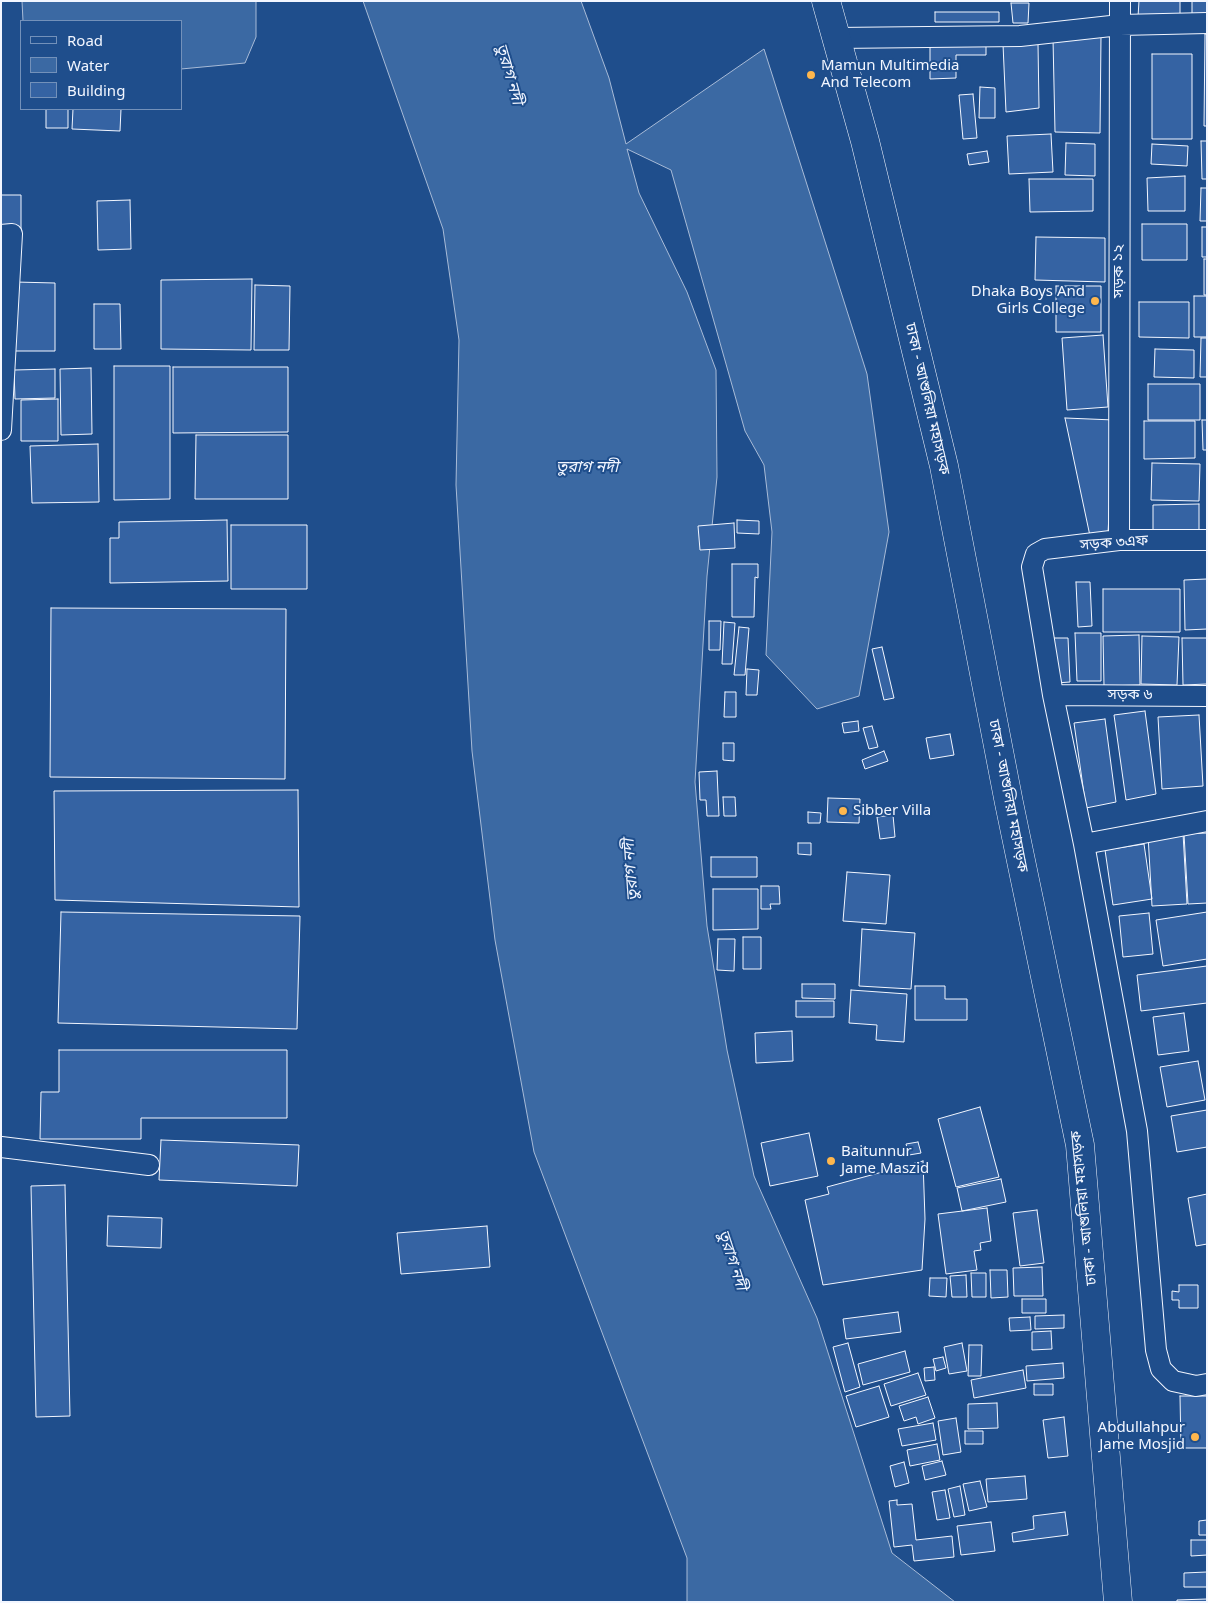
<!DOCTYPE html>
<html>
<head>
<meta charset="utf-8">
<style>
  body { margin:0 }
  #map { position:relative; width:1208px; height:1603px; overflow:hidden; background:#1f4e8c; font-family:"Noto Sans",sans-serif }
  canvas { display:block }
  .frame { position:absolute; inset:0; border:2px solid #f2f6ff; pointer-events:none }
  .legend { position:absolute; left:20px; top:20px; width:162px; height:90px; box-sizing:border-box; background:#1f4e8c; border:1px solid #7391ba; margin:0; padding:6px 9px; list-style:none; font-size:15px; color:#f2f6ff }
  .legend li { display:flex; align-items:center; gap:10px; height:25px }
  .legend b { width:25px; border:1px solid #7391ba }
</style>
</head>
<body>
<div id="map">
<canvas width="1208" height="1603"></canvas>
<div class="frame"></div>
<ul class="legend">
<li><b style="height:6px;background:#1f4e8c"></b>Road</li>
<li><b style="height:14px;background:#3b69a3"></b>Water</li>
<li><b style="height:14px;background:#3563a3"></b>Building</li>
</ul>
</div>
<script>
const c = document.querySelector('canvas').getContext('2d');
c.lineJoin = 'round';
function paint(path, color) {
  c.fillStyle = color;
  c.fill(path, 'evenodd');
}
function toPath(rows) {
  const path = new Path2D();
  for (const r of rows) {
    path.moveTo(r[0], r[1]);
    for (let i = 2; i < r.length; i += 2) path.lineTo(r[i], r[i + 1]);
  }
  return path;
}
function stroke(path, color, width, dash) {
  c.strokeStyle = color;
  c.lineWidth = width;
  c.lineCap = dash ? 'butt' : 'round';
  c.setLineDash(dash || []);
  c.stroke(path);
}
function drawText(font, color, halo, rows, align = 'center') {
  c.font = font + ' "Noto Sans","Noto Sans Bengali",sans-serif';
  c.lineWidth = 4;
  c.setLineDash([]);
  c.textBaseline = 'middle';
  c.strokeStyle = halo;
  c.fillStyle = color;
  for (const [text, x, y, turn = 0] of rows) {
    c.save();
    c.translate(x, y);
    c.rotate((+turn || 0) * Math.PI / 180);
    c.textAlign = isNaN(turn) ? turn : align;
    if (halo) c.strokeText(text, 0, 0);
    c.fillText(text, 0, 0);
    c.restore();
  }
}
const water = toPath([
  [22,1,256,1,256,37,245,63,181,69,181,21,23,21,22,1],
  [363,1,581,1,609,78,626,144,764,49,867,374,889,532,859,696,817,709,766,655,772,532,764,465,745,431,671,170,627,149,639,193,687,292,716,370,717,477,707,576,695,782,707,926,727,1050,754,1176,817,1318,892,1553,955,1602,687,1602,687,1558,534,1152,495,940,472,751,456,485,459,340,443,229,363,1]
]);
const building = toPath([
  [1139,1,1180,1,1180,18,1138,17,1139,1],
  [1192,1,1207,1,1207,17,1192,18,1192,1],
  [1011,3,1029,3,1028,23,1013,23,1011,3],
  [935,12,999,12,999,22,935,22,935,12],
  [1205,34,1207,34,1207,126,1204,126,1205,34],
  [1101,37,1100,133,1055,132,1053,39,1101,37],
  [1003,44,1038,44,1039,108,1006,112,1003,44],
  [986,45,986,55,956,55,956,78,930,79,930,46,986,45],
  [1152,54,1192,54,1192,139,1152,139,1152,54],
  [980,87,995,88,995,118,979,118,980,87],
  [973,94,977,138,963,139,959,95,973,94],
  [46,109,68,109,68,128,46,128,46,109],
  [73,109,121,109,120,131,72,129,73,109],
  [1051,134,1053,172,1009,174,1007,136,1051,134],
  [1201,141,1207,141,1207,179,1202,179,1201,141],
  [1066,143,1095,144,1095,176,1065,175,1066,143],
  [1152,144,1188,146,1187,166,1151,164,1152,144],
  [987,151,989,162,969,165,967,154,987,151],
  [1185,176,1185,211,1148,211,1147,178,1185,176],
  [1029,179,1093,179,1093,211,1030,212,1029,179],
  [1201,188,1207,188,1207,221,1200,221,1201,188],
  [1,195,21,195,21,232,1,232,1,195],
  [130,200,131,249,98,250,97,201,130,200],
  [1142,224,1187,224,1187,260,1142,260,1142,224],
  [1202,227,1207,227,1207,257,1202,257,1202,227],
  [1036,237,1105,238,1105,282,1035,280,1036,237],
  [1204,259,1207,259,1207,295,1204,295,1204,259],
  [252,279,251,350,161,349,161,280,252,279],
  [15,282,55,283,55,351,15,351,15,282],
  [255,285,290,286,289,350,254,350,255,285],
  [1056,286,1101,286,1101,332,1056,332,1056,286],
  [1194,296,1207,296,1207,337,1194,337,1194,296],
  [1139,302,1189,302,1189,338,1139,337,1139,302],
  [94,304,120,304,121,349,94,349,94,304],
  [1103,335,1108,407,1067,410,1062,338,1103,335],
  [1201,338,1207,338,1207,377,1200,377,1201,338],
  [1155,349,1194,350,1194,378,1154,377,1155,349],
  [114,366,170,366,170,499,114,500,114,366],
  [173,367,288,367,288,432,173,433,173,367],
  [91,368,92,434,61,435,60,369,91,368],
  [55,369,55,398,15,399,14,370,55,369],
  [1148,384,1200,384,1200,420,1148,420,1148,384],
  [58,399,58,441,21,441,21,400,58,399],
  [1065,418,1114,420,1108,533,1090,536,1065,418],
  [1202,420,1207,420,1207,450,1203,450,1202,420],
  [1144,421,1195,421,1195,458,1144,459,1144,421],
  [196,435,288,435,288,499,195,499,196,435],
  [98,444,99,502,32,503,30,446,98,444],
  [1152,463,1200,464,1199,501,1151,500,1152,463],
  [1199,504,1199,535,1153,536,1153,505,1199,504],
  [227,520,228,581,110,583,110,538,119,538,119,522,227,520],
  [737,520,759,521,759,534,737,533,737,520],
  [734,523,735,548,700,550,698,526,734,523],
  [231,525,307,525,307,589,231,589,231,525],
  [732,564,758,564,758,578,755,577,754,617,732,617,732,564],
  [1207,579,1207,629,1185,630,1184,580,1207,579],
  [1076,582,1090,582,1092,626,1078,627,1076,582],
  [1103,589,1180,589,1180,632,1103,632,1103,589],
  [51,608,286,609,285,779,50,777,51,608],
  [709,621,721,621,720,650,709,650,709,621],
  [724,622,735,623,732,664,722,664,724,622],
  [739,627,749,628,745,675,734,675,739,627],
  [1075,633,1101,633,1101,681,1077,681,1075,633],
  [1139,635,1140,685,1104,686,1103,636,1139,635],
  [1142,636,1179,637,1177,685,1141,684,1142,636],
  [1053,638,1068,638,1070,682,1056,683,1053,638],
  [1182,638,1207,638,1207,684,1183,685,1182,638],
  [882,647,894,698,884,700,872,649,882,647],
  [747,669,759,670,757,695,746,695,747,669],
  [725,692,736,692,736,717,724,717,725,692],
  [1145,711,1156,794,1126,800,1114,715,1145,711],
  [1199,715,1203,786,1162,789,1158,717,1199,715],
  [1105,719,1116,802,1086,808,1074,723,1105,719],
  [858,721,859,731,844,733,842,723,858,721],
  [872,726,878,747,869,749,863,728,872,726],
  [950,734,954,755,930,759,926,738,950,734],
  [723,743,734,743,734,761,723,760,723,743],
  [884,751,888,761,865,769,862,760,884,751],
  [717,771,719,816,707,816,706,800,700,800,699,772,717,771],
  [298,790,299,907,55,900,54,791,298,790],
  [723,797,735,797,736,816,724,816,723,797],
  [828,798,860,799,859,823,827,822,828,798],
  [808,812,821,813,820,823,808,823,808,812],
  [893,815,895,837,880,839,877,817,893,815],
  [1183,833,1187,904,1152,906,1148,835,1183,833],
  [1207,833,1207,903,1188,904,1184,834,1207,833],
  [798,843,811,843,811,855,798,854,798,843],
  [1144,844,1152,899,1113,905,1105,850,1144,844],
  [711,857,757,857,757,877,711,877,711,857],
  [847,872,890,875,886,924,843,921,847,872],
  [761,886,779,886,780,904,770,904,771,909,761,909,761,886],
  [713,889,758,889,758,929,713,930,713,889],
  [61,912,300,916,297,1029,58,1023,61,912],
  [1207,912,1207,959,1163,966,1156,920,1207,912],
  [1149,913,1153,954,1123,957,1119,916,1149,913],
  [862,929,915,933,911,989,859,986,862,929],
  [743,937,761,937,761,969,743,969,743,937],
  [718,939,735,939,734,971,717,970,718,939],
  [1207,966,1207,1003,1141,1011,1137,975,1207,966],
  [802,984,835,984,835,999,802,998,802,984],
  [915,986,945,986,945,999,967,999,967,1020,915,1020,915,986],
  [851,990,907,994,904,1042,876,1040,877,1025,849,1023,851,990],
  [796,1001,834,1001,834,1017,796,1017,796,1001],
  [1184,1013,1189,1051,1158,1055,1153,1017,1184,1013],
  [792,1031,793,1061,756,1063,755,1033,792,1031],
  [59,1050,287,1050,287,1118,141,1118,141,1139,40,1139,41,1092,59,1092,59,1050],
  [1198,1061,1205,1100,1167,1107,1160,1067,1198,1061],
  [980,1107,999,1177,956,1187,938,1119,980,1107],
  [1207,1110,1207,1147,1177,1152,1171,1116,1207,1110],
  [809,1133,818,1176,770,1186,761,1143,809,1133],
  [161,1140,299,1145,297,1186,159,1180,161,1140],
  [918,1142,921,1153,909,1155,906,1144,918,1142],
  [923,1161,925,1219,922,1270,823,1285,805,1200,829,1194,827,1187,923,1161],
  [1001,1179,1006,1202,962,1211,957,1188,1001,1179],
  [65,1185,70,1416,36,1417,31,1186,65,1185],
  [1207,1194,1207,1244,1196,1246,1188,1198,1207,1194],
  [987,1208,991,1241,980,1243,981,1250,974,1251,977,1270,946,1274,938,1214,987,1208],
  [1037,1210,1044,1263,1020,1266,1013,1213,1037,1210],
  [108,1216,162,1218,161,1248,107,1246,108,1216],
  [487,1226,490,1267,401,1274,397,1233,487,1226],
  [1042,1267,1043,1296,1014,1296,1013,1268,1042,1267],
  [990,1270,1007,1270,1008,1297,991,1298,990,1270],
  [971,1273,986,1273,986,1297,972,1297,971,1273],
  [966,1275,967,1297,952,1297,950,1276,966,1275],
  [930,1278,947,1278,946,1297,929,1296,930,1278],
  [1179,1285,1198,1285,1198,1308,1179,1308,1179,1300,1172,1300,1172,1291,1179,1292,1179,1285],
  [1022,1299,1046,1299,1046,1313,1022,1313,1022,1299],
  [898,1312,901,1332,846,1339,843,1319,898,1312],
  [1064,1315,1064,1328,1035,1329,1035,1316,1064,1315],
  [1030,1317,1031,1330,1010,1331,1009,1318,1030,1317],
  [1051,1331,1052,1349,1032,1350,1032,1332,1051,1331],
  [848,1343,860,1387,845,1392,833,1347,848,1343],
  [962,1343,967,1371,949,1374,944,1347,962,1343],
  [969,1345,982,1345,981,1376,968,1376,969,1345],
  [905,1351,910,1372,863,1385,858,1364,905,1351],
  [943,1357,946,1368,936,1371,933,1359,943,1357],
  [1063,1363,1064,1378,1027,1381,1026,1366,1063,1363],
  [934,1367,935,1380,925,1381,924,1368,934,1367],
  [1023,1370,1026,1388,974,1398,971,1380,1023,1370],
  [918,1373,926,1395,891,1406,884,1384,918,1373],
  [1034,1384,1053,1384,1053,1395,1034,1395,1034,1384],
  [879,1386,889,1417,856,1427,846,1396,879,1386],
  [1180,1396,1207,1396,1207,1448,1181,1448,1180,1396],
  [928,1397,935,1418,918,1424,916,1417,904,1421,899,1406,928,1397],
  [997,1403,998,1428,968,1429,968,1404,997,1403],
  [1064,1417,1068,1456,1048,1458,1043,1420,1064,1417],
  [956,1418,961,1452,943,1455,938,1421,956,1418],
  [933,1423,936,1440,902,1446,898,1429,933,1423],
  [965,1431,983,1431,983,1444,965,1444,965,1431],
  [937,1444,940,1460,910,1466,907,1450,937,1444],
  [942,1461,946,1475,925,1480,922,1466,942,1461],
  [904,1462,909,1483,895,1487,890,1466,904,1462],
  [1025,1476,1027,1499,988,1502,986,1479,1025,1476],
  [980,1481,987,1507,969,1511,963,1484,980,1481],
  [960,1486,965,1515,954,1517,948,1489,960,1486],
  [945,1490,950,1518,937,1520,932,1492,945,1490],
  [897,1500,897,1505,912,1504,916,1540,952,1536,954,1557,914,1561,912,1545,894,1547,889,1501,897,1500],
  [1065,1512,1068,1535,1013,1542,1012,1533,1034,1529,1033,1516,1065,1512],
  [1207,1520,1207,1535,1199,1535,1199,1521,1207,1520],
  [991,1522,995,1551,961,1555,957,1526,991,1522],
  [1191,1540,1207,1540,1207,1555,1191,1556,1191,1540],
  [1207,1572,1207,1587,1184,1587,1184,1573,1207,1572],
  [1207,1599,1207,1602,1177,1602,1177,1600,1207,1599]
]);
const minor = toPath([
  [836,38,1020,36,1120,25,1207,23],
  [1,235,12,234,1,430],
  [1119,540,1120,1],
  [1207,540,1119,540,1045,549,1036,554,1032,567,1053,695,1084,844,1137,1131,1156,1350,1161,1369,1173,1381,1196,1386,1207,1384],
  [1053,695,1207,696],
  [1084,844,1207,821],
  [1,1147,149,1165]
]);
const trunk = toPath([
  [826,1,865,141,944,466,1009,803,1080,1145,1118,1602]
]);
const markers = [
  [811,75,5,"#ffb74d"],
  [1095,301,5,"#ffb74d"],
  [843,811,5,"#ffb74d"],
  [831,1161,5,"#ffb74d"],
  [1195,1437,5,"#ffb74d"]
];
const poiNames = [
  ["Mamun Multimedia",821,66],
  ["And Telecom",821,83],
  ["Dhaka Boys And",1085,292,"right"],
  ["Girls College",1085,309,"right"],
  ["Sibber Villa",853,811],
  ["Baitunnur",841,1152],
  ["Jame Maszid",841,1169],
  ["Abdullahpur",1185,1428,"right"],
  ["Jame Mosjid",1185,1445,"right"]
];
const streetNames = [
  ["সড়ক ১২",1119,271,-90],
  ["ঢাকা - আশুলিয়া মহাসড়ক",927,399,77],
  ["সড়ক ৩এফ",1114,543,-4],
  ["সড়ক ৬",1130,695],
  ["ঢাকা - আশুলিয়া মহাসড়ক",1008,796,79],
  ["ঢাকা - আশুলিয়া মহাসড়ক",1084,1208,-96]
];
const waterNames = [
  ["তুরাগ নদী",509,74,74],
  ["তুরাগ নদী",587,467],
  ["তুরাগ নদী",631,870,-94],
  ["তুরাগ নদী",732,1260,72]
];
paint(water, '#3b69a3');
stroke(water, '#a8bbd7', 1);
paint(building, '#3563a3');
stroke(building, '#f2f6ff', 1);
stroke(minor, '#f2f6ff', 22);
stroke(trunk, '#f2f6ff', 29);
stroke(minor, '#1f4e8c', 20);
stroke(trunk, '#1f4e8c', 28);
for (const [x, y, r, color] of markers) {
  const dot = new Path2D();
  dot.arc(x, y, r, 0, 2 * Math.PI);
  c.fillStyle = color;
  c.fill(dot);
  stroke(dot, '#1f4e8c', 2);
}
drawText('15px', '#f2f6ff', '#1f4e8c', poiNames, 'left');
drawText('15px', '#f2f6ff', '#1f4e8c', streetNames);
drawText('italic 16px', '#f2f6ff', '#1f4e8c', waterNames);
</script>
</body>
</html>
